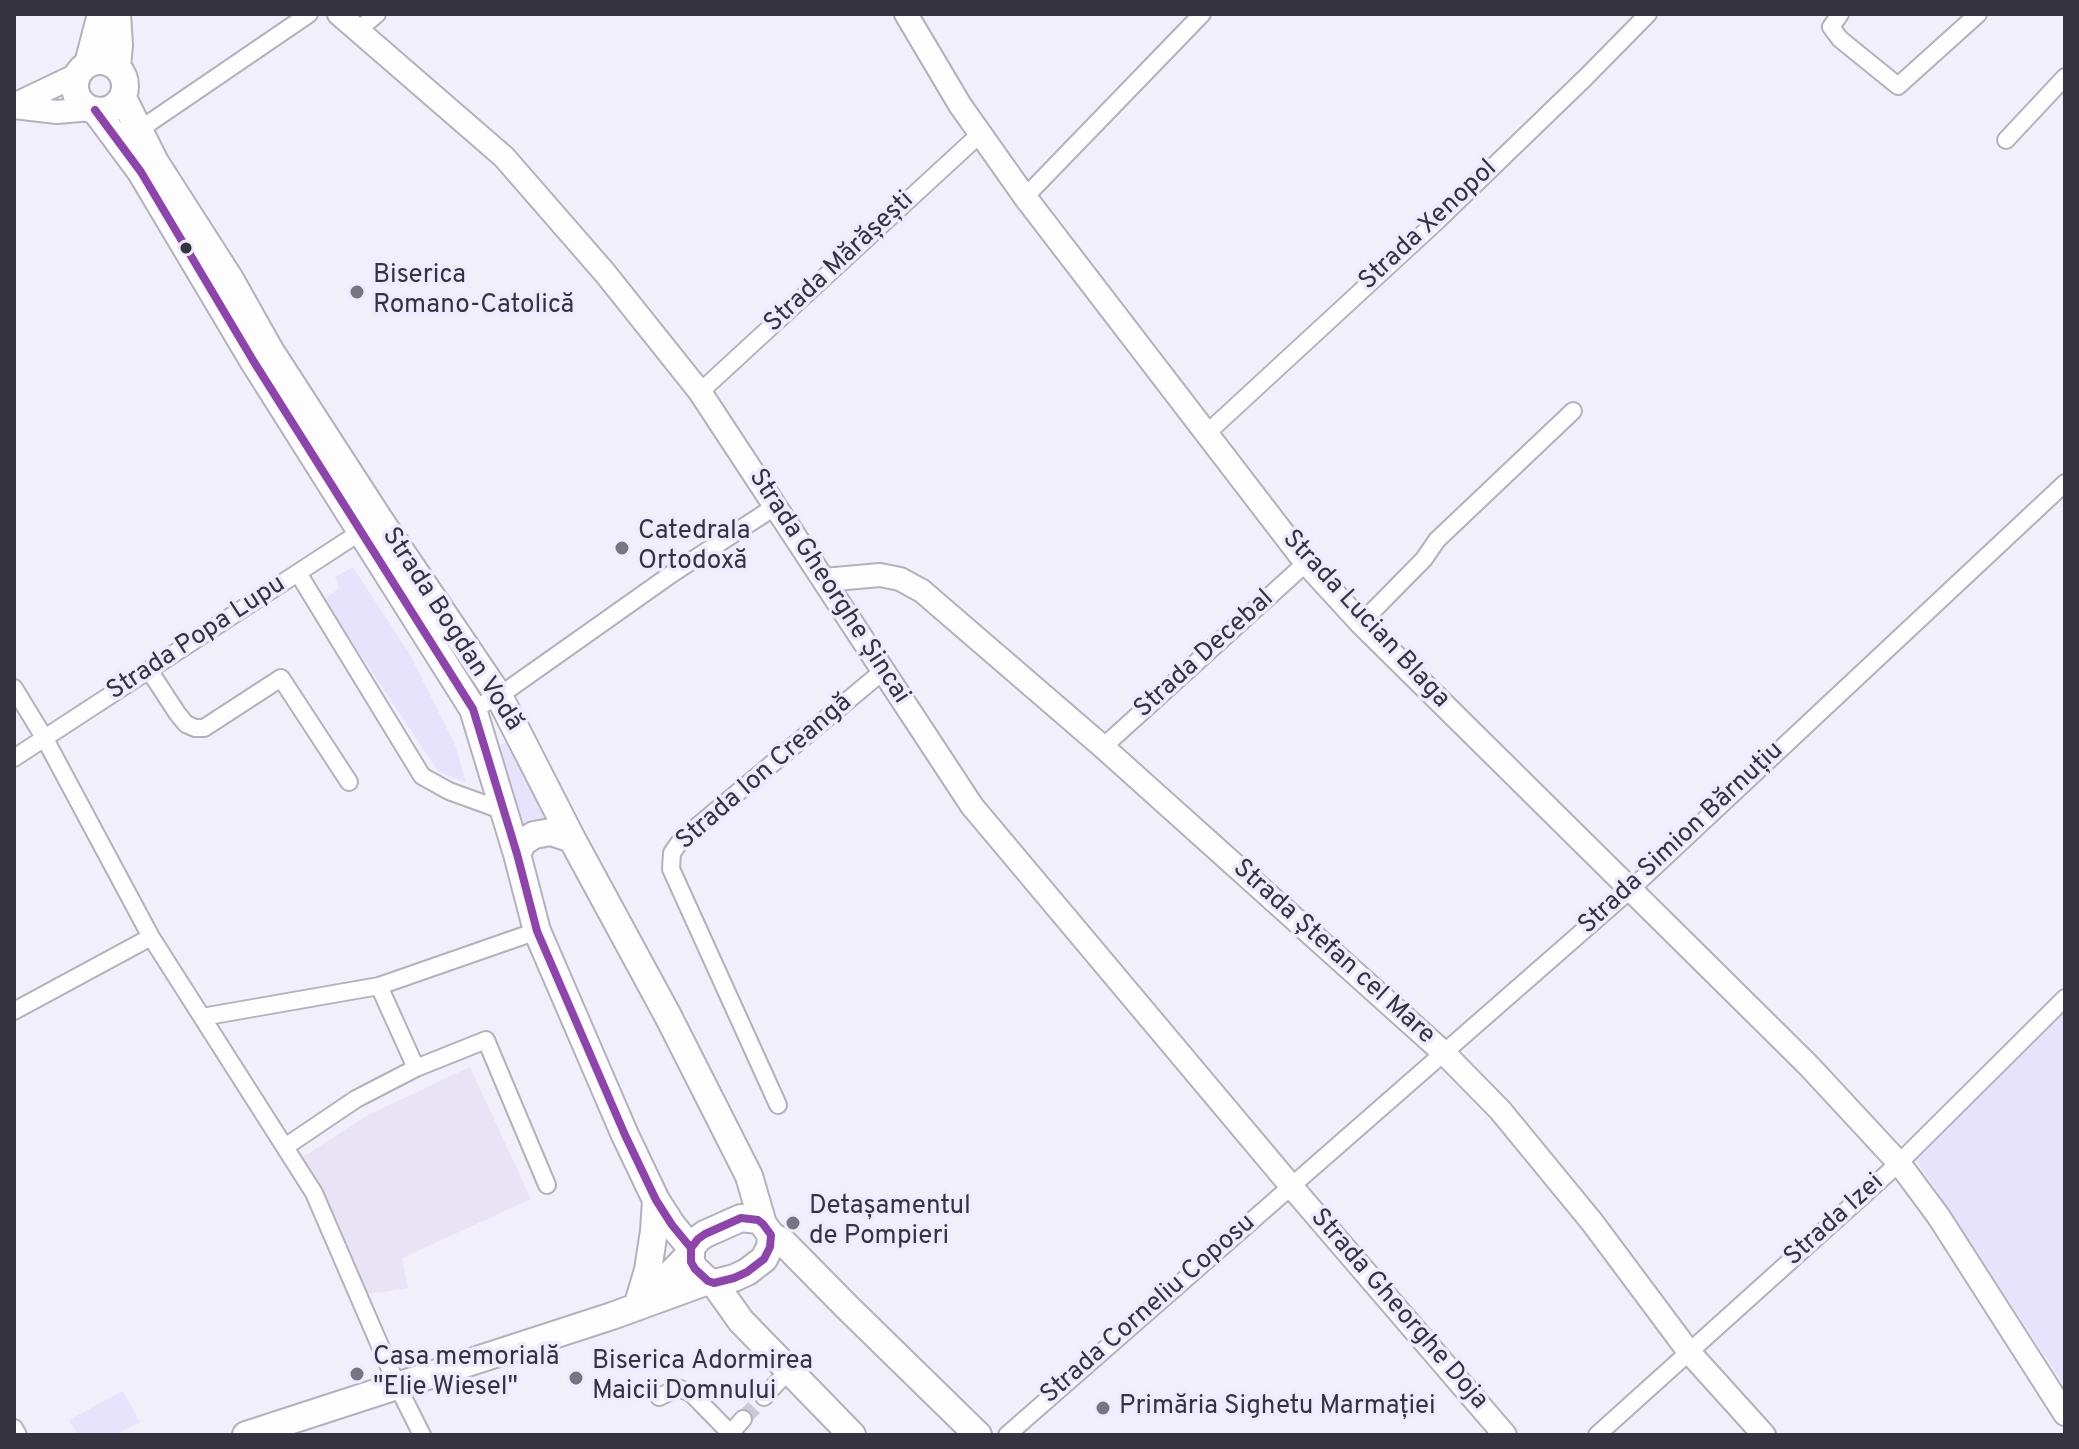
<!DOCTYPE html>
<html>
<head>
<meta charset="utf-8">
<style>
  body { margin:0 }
  #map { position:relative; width:2079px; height:1449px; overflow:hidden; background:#f1effa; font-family:Overpass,sans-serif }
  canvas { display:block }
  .frame { position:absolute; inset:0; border:16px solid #363340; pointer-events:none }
</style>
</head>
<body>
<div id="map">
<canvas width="2079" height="1449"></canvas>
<div class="frame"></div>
</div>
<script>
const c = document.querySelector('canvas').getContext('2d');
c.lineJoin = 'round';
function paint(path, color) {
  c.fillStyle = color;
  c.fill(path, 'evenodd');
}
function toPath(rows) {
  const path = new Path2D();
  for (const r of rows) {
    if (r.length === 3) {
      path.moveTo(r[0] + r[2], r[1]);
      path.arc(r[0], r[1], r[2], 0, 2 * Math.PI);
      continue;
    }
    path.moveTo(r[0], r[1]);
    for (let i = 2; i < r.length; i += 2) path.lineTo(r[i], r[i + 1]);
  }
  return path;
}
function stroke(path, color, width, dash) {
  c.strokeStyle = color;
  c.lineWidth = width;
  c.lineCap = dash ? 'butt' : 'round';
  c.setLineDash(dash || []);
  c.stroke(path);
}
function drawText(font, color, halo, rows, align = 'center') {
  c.font = font + ' Overpass,sans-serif';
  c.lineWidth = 7;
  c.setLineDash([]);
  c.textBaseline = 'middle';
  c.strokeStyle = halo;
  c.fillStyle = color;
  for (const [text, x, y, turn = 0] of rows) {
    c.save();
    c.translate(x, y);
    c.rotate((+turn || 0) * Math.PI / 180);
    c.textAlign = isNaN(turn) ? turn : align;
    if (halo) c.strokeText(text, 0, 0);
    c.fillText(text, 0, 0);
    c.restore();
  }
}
const built = toPath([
  [470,1067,531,1199,402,1258,408,1288,362,1295,334,1219,303,1157,368,1115]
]);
const green = toPath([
  [353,567,409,653,456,747,466,783,438,771,324,600,339,588,335,577],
  [512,740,555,822,523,837,491,748],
  [2065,1012,2065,1387,1916,1160],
  [123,1391,140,1422,115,1435,78,1435,69,1420]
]);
const streetTunnel = toPath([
  [743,1419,764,1397]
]);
const street = toPath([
  [1840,14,1831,27,1840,39,1898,86,1978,14],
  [357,31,377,14],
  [139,130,309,14],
  [2006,140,2065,77],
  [1025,197,1202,14],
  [700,392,980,134],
  [1206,434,1437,221,1585,78,1648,14],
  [298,573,422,776,449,791,504,811],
  [1361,623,1424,559,1437,540,1573,411],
  [149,670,177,713,186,724,195,728,204,728,281,678,349,782],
  [14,688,45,739,151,937,314,1193,397,1385,422,1435],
  [473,709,499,696,673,573,776,506],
  [1103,747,1306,563],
  [14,758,368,527],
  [379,986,416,1068],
  [14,1011,151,937],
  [202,1017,379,986,537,931],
  [778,1105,671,869,672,853,681,840,883,671],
  [285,1147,356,1099,416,1068,486,1040,547,1185],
  [659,1397,678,1388,691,1393,732,1435],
  [764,1397,788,1371],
  [14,1428,18,1435],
  [729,1435,743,1419],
  [1007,1435,1631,889,2065,483],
  [1597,1435,1899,1163,2065,998]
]);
const secondary = toPath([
  [339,14,504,157,605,273,700,392,972,806,1291,1186,1505,1435],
  [906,14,960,105,1025,197,1306,563,1361,623,1809,1066,1899,1163,1939,1217,2065,1414],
  [14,105,79,74],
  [14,107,57,112,91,109],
  [824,580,880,575,900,579,922,591,1103,747,1444,1053,1500,1110,1592,1222,1689,1352,1764,1435]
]);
const primary = toPath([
  [117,14,119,45,117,67],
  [100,86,25],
  [88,64,101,14],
  [123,98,155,162,230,279,271,352,379,519,499,696,572,839,668,1016,749,1176,763,1224],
  [95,110,141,172,254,362,473,709,517,854,537,931,625,1135,656,1200,672,1225,691,1248,691,1262,695,1269,708,1281,714,1283,734,1278,747,1272,764,1259,770,1247,771,1235,763,1224,758,1220,741,1218,705,1234,698,1239,691,1248],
  [517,854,523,842,534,835,551,832,572,839],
  [771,1235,784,1243,847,1307,978,1435],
  [714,1283,741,1321,852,1435],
  [643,1302,690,1254],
  [637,1307,648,1270,654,1231,656,1200],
  [246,1435,612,1316,708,1281]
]);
const bus1 = toPath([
  [95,110,141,172,254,362,473,709,517,854,537,931,625,1135,656,1200,672,1225,691,1248,691,1262,695,1269,708,1281,714,1283,734,1278,747,1272,764,1259,770,1247,771,1235,763,1224,758,1220,741,1218,705,1234,698,1239,691,1248]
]);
const markers = [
  [186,248,7,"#363340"],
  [357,292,8,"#777581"],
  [622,548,8,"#777581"],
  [793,1223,8,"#777581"],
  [357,1374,8,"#777581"],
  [576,1378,8,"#777581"],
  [1103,1408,8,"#777581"]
];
const streetNames = [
  ["Strada Xenopol",1429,226,-43],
  ["Strada Mărășești",840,263,-43],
  ["Strada Gheorghe Șincai",828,587,57],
  ["Strada Lucian Blaga",1365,620,47],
  ["Strada Bogdan Vodă",451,630,57],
  ["Strada Popa Lupu",197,639,-33],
  ["Strada Decebal",1205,655,-42],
  ["Strada Ion Creangă",765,773,-41],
  ["Strada Simion Bărnuțiu",1682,839,-43],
  ["Strada Ștefan cel Mare",1333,953,42],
  ["Strada Izei",1835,1221,-42],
  ["Strada Corneliu Coposu",1149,1310,-41],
  ["Strada Gheorghe Doja",1398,1310,49]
];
const poiNames = [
  ["Biserica",373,277],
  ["Romano-Catolică",373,307],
  ["Catedrala",638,533],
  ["Ortodoxă",638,563],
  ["Detașamentul",809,1208],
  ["de Pompieri",809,1238],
  ["Casa memorială",373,1359],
  ["\"Elie Wiesel\"",373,1389],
  ["Biserica Adormirea",592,1363],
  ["Maicii Domnului",592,1393],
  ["Primăria Sighetu Marmației",1119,1408]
];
paint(built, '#e8e4f6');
paint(green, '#e7e3fd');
stroke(streetTunnel, '#ccc9d5', 16, [16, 8]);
stroke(street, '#b3b1bc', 20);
stroke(secondary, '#b3b1bc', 26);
stroke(primary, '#b3b1bc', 30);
stroke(street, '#fdfdfe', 16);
stroke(secondary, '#fdfdfe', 22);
stroke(primary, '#fdfdfe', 26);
stroke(bus1, '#8e44ad', 8);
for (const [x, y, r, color] of markers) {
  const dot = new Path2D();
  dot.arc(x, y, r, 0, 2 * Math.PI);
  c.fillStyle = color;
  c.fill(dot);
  stroke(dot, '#eeebfe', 3);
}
drawText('26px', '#363340', '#eeebfe', streetNames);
drawText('26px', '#363340', '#eeebfe', poiNames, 'left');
</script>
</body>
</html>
